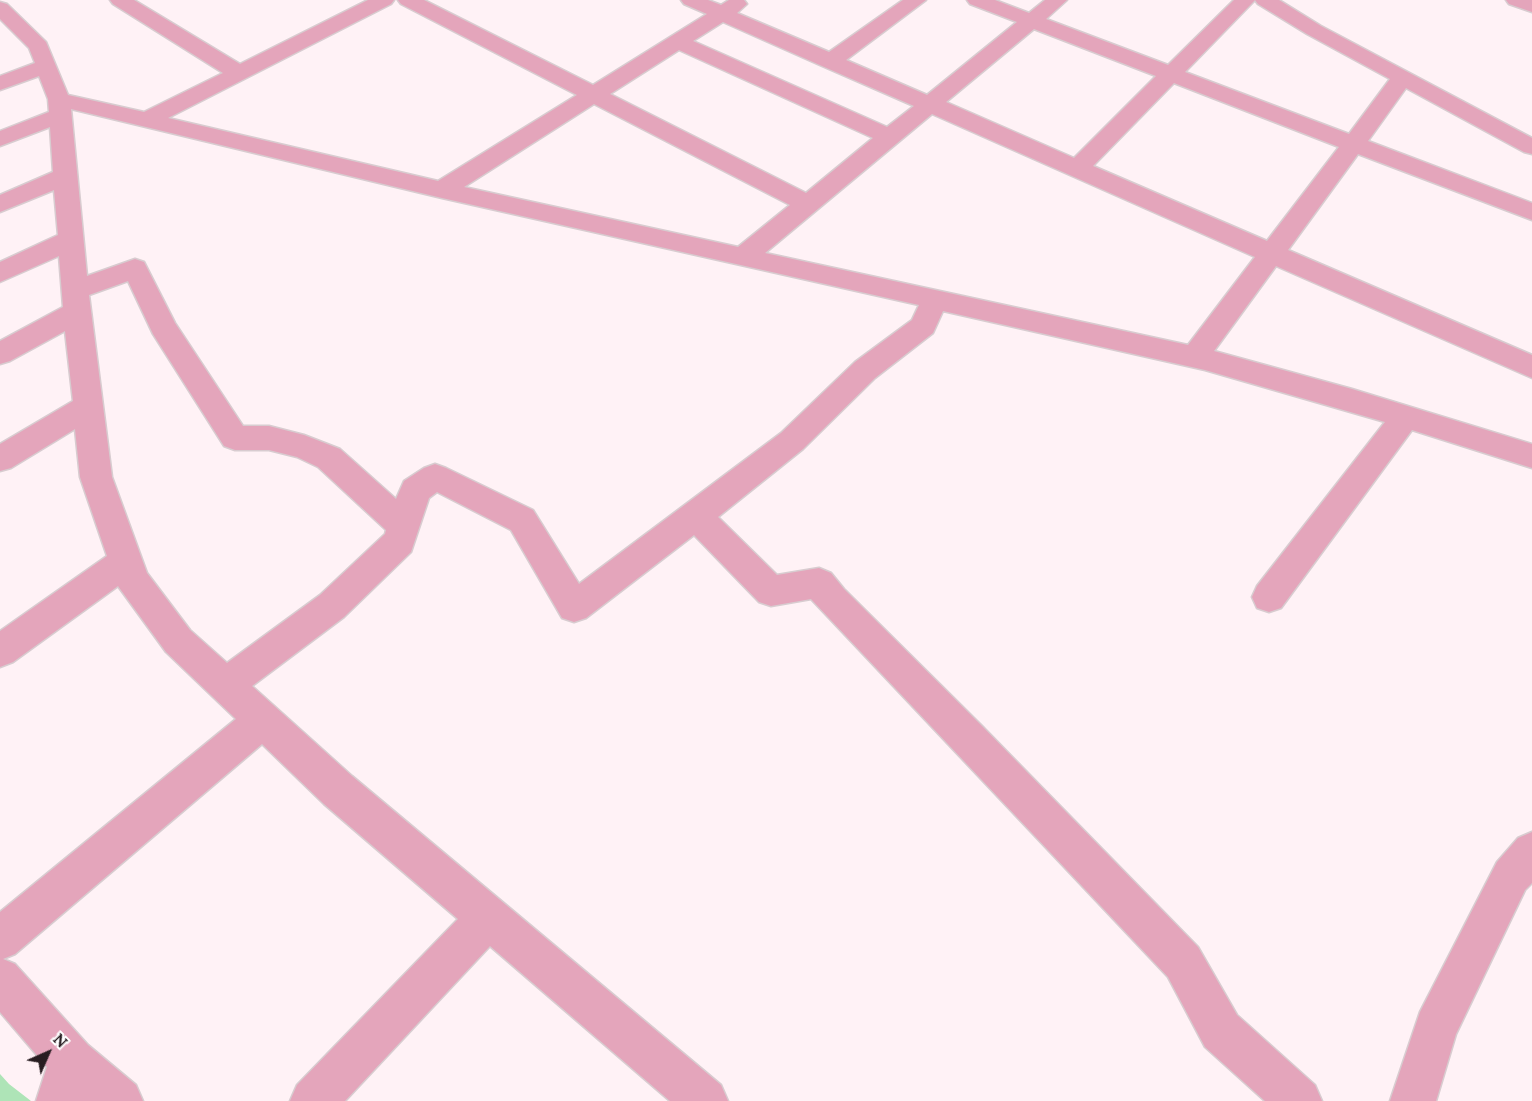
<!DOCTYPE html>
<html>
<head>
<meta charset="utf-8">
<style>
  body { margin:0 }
  #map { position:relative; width:1532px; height:1101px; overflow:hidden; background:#fff2f6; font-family:Lora,serif }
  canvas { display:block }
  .north { position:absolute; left:18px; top:1023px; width:60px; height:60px; -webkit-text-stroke:4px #fff; paint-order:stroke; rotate:45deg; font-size:16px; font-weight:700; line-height:24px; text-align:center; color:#281d21 }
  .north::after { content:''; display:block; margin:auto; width:21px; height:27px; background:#281d21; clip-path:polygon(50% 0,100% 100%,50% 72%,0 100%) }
</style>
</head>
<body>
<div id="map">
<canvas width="1532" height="1101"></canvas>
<div class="north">N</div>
</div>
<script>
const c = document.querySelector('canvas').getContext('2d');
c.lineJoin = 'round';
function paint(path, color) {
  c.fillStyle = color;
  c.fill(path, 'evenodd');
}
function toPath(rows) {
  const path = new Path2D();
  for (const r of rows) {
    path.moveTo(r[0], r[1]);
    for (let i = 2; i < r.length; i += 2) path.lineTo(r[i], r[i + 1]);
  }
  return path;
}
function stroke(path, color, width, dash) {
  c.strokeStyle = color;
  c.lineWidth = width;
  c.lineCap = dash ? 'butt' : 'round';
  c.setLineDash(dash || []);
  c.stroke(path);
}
const green = toPath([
  [0,1074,9,1084,31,1101,0,1101]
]);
const minor = toPath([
  [110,0,134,0,240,64,368,0,394,0,391,4,168,118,438,181,577,95,401,4,398,0,424,0,593,85,707,14,684,4,681,0,708,0,721,5,729,0,744,0,747,4,737,13,829,52,903,0,926,0,846,60,927,95,1017,22,970,4,967,0,995,0,1029,13,1045,0,1067,0,1046,19,1168,65,1234,0,1279,0,1321,26,1532,138,1532,154,1524,152,1406,88,1368,141,1532,203,1532,220,1358,154,1288,250,1532,355,1532,378,1276,266,1214,351,1352,389,1532,444,1532,468,1412,430,1281,608,1269,612,1257,608,1252,597,1257,586,1385,422,1205,370,943,311,933,333,875,378,803,449,718,517,777,575,819,568,831,573,844,589,982,726,1198,947,1237,1015,1315,1085,1322,1101,1265,1101,1205,1047,1168,977,811,599,771,606,759,602,694,535,586,618,574,622,562,618,511,530,437,492,429,498,411,552,344,617,252,686,352,776,721,1085,728,1101,670,1101,490,946,345,1101,290,1101,297,1085,458,919,324,804,262,744,15,954,3,959,15,964,88,1045,136,1085,143,1101,36,1101,47,1067,0,1012,0,912,236,719,166,652,118,586,13,662,0,667,0,631,107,556,80,477,75,429,11,468,0,471,0,444,73,401,65,331,10,361,0,364,0,341,63,307,59,256,0,282,0,262,58,235,54,190,0,212,0,195,53,172,50,127,0,146,0,131,49,112,48,99,39,76,0,90,0,76,35,63,29,48,0,19,0,2,7,4,46,42,68,95,144,112,223,73,113,4,110,0],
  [1255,0,1258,4,1307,34,1390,79,1349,134,1185,72,1255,0],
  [723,22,822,66,914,106,887,127,693,41,723,22],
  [1034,29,1156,76,1074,158,946,102,1034,29],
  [679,50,873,138,806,193,610,94,679,50],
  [1174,83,1339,147,1267,241,1093,166,1174,83],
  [594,104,790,205,738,247,464,187,594,104],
  [71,109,442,198,919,305,912,320,855,362,781,433,579,584,533,510,446,468,435,464,424,468,404,481,396,499,340,449,304,435,269,426,243,426,175,323,144,262,135,259,87,276,71,109],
  [932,114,1255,257,1188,345,765,253,932,114],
  [128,281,153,334,224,446,235,450,269,450,297,457,318,467,386,530,385,534,320,595,227,663,190,630,147,573,112,477,89,295,128,281],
  [1506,0,1532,0,1532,12,1509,4,1506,0],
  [1532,832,1532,883,1525,890,1456,1034,1436,1101,1390,1101,1420,1012,1497,862,1518,838,1532,832]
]);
paint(green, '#aee4b7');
stroke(minor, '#d8ccd0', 3);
paint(minor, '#e4a5bb');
</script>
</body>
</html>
